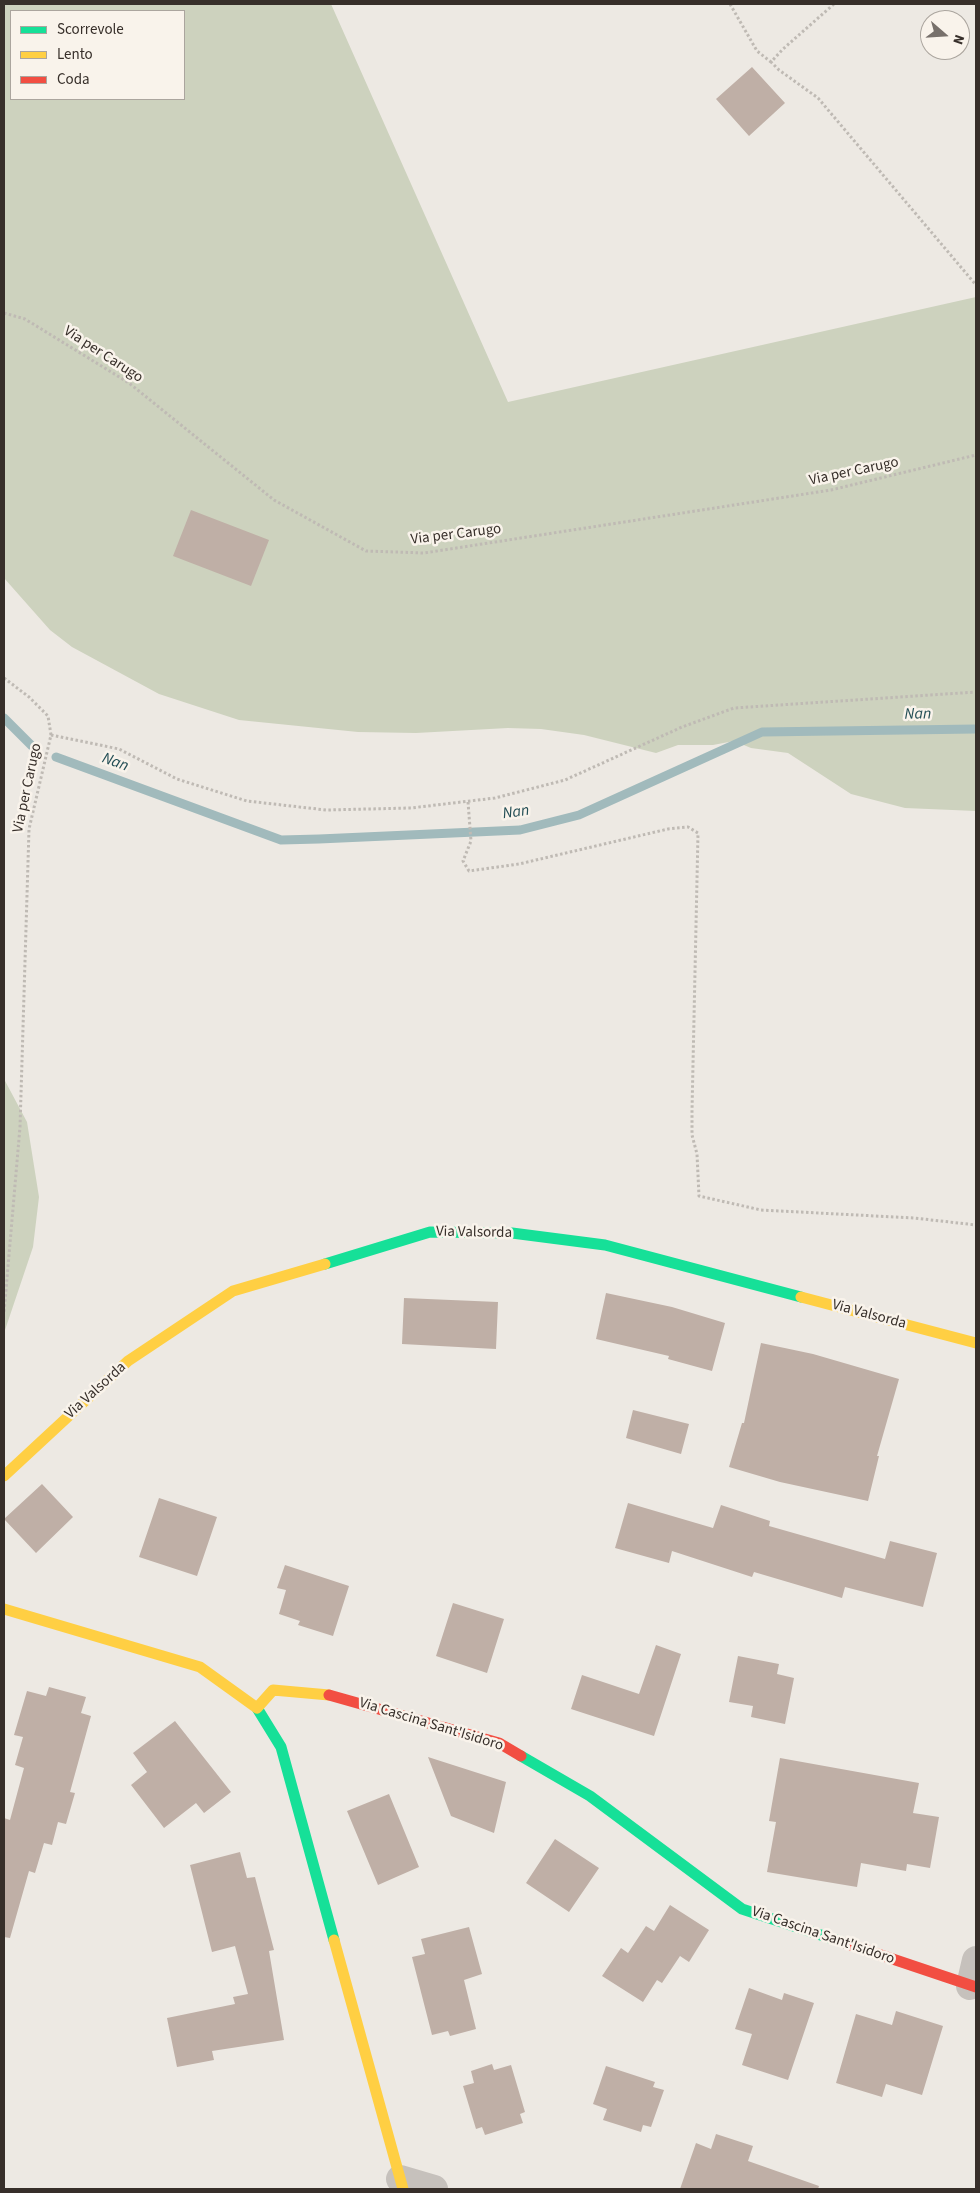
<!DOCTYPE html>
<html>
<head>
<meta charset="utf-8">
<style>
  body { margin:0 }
  #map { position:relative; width:980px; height:2193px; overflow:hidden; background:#ede9e3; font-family:"Source Sans 3",sans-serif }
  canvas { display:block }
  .frame { position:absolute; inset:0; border:5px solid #372f2a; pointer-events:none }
  .legend { position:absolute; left:10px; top:10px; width:175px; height:90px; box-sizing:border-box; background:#f9f3eb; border:1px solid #aba59e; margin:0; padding:6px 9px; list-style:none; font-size:15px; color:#372f2a }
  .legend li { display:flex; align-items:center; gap:10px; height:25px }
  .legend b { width:25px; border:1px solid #aba59e }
  .north { position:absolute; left:920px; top:10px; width:50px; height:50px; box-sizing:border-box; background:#f9f3eb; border:1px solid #aba59e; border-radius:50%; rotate:109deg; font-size:14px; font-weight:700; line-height:20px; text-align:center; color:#372f2a }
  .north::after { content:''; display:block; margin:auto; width:18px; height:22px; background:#77706b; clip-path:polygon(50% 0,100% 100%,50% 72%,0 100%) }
</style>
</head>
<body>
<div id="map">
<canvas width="980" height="2193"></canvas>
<div class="frame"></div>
<ul class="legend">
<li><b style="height:6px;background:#16e098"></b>Scorrevole</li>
<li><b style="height:6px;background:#ffcf43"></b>Lento</li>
<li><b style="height:6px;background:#f24e42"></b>Coda</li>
</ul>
<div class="north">N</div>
</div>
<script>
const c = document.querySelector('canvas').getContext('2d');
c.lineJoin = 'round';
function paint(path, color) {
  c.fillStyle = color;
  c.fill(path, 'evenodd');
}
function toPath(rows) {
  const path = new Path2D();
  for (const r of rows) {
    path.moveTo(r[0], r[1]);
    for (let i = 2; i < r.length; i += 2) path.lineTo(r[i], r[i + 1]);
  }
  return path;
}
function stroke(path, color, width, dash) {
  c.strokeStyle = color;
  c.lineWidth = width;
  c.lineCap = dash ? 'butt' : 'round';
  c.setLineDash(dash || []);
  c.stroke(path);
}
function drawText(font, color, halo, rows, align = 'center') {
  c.font = font + ' "Source Sans 3",sans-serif';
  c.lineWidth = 5;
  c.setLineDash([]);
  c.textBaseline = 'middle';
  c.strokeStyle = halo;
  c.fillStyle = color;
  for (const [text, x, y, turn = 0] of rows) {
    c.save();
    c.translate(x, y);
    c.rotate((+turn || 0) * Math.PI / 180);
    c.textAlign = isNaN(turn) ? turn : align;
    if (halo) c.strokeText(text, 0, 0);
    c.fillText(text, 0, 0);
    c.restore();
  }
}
const green = toPath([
  [4,4,331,4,508,402,976,297,976,811,905,808,851,794,788,753,751,748,734,741,713,745,678,745,656,753,584,735,541,729,508,728,416,733,358,732,239,720,159,694,72,647,50,630,4,578],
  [11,11,184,11,184,99,11,99],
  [4,1079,27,1122,39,1197,33,1247,4,1333]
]);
const stream = toPath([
  [4,718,35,749],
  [56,757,281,840,319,839,520,830,579,815,762,732,976,729]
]);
const building = toPath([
  [752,67,785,103,749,136,716,99],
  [191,510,269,540,251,586,173,556],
  [606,1293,672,1307,725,1323,712,1371,668,1359,669,1356,596,1339],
  [404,1298,498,1302,496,1349,402,1344],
  [761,1343,813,1354,899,1379,877,1456,879,1456,868,1501,780,1482,729,1467,742,1423,744,1423],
  [633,1410,689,1424,681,1454,626,1438],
  [42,1484,73,1517,36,1553,4,1519],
  [159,1498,217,1517,197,1576,139,1557],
  [628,1503,713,1528,721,1505,770,1521,769,1526,885,1559,890,1541,937,1553,923,1607,845,1587,842,1598,754,1572,752,1577,672,1551,669,1563,615,1548],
  [285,1565,349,1586,333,1636,298,1625,300,1621,279,1614,286,1590,277,1588],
  [453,1603,504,1619,487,1673,436,1656],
  [656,1645,681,1654,654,1736,571,1709,582,1675,639,1694],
  [738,1656,779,1664,777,1674,794,1678,785,1724,751,1717,753,1706,729,1702],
  [49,1687,86,1697,81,1713,91,1716,70,1792,75,1793,66,1824,58,1822,52,1845,44,1843,35,1873,29,1871,10,1938,4,1937,4,1818,10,1820,24,1768,15,1765,23,1737,14,1735,27,1691,46,1696],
  [175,1721,231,1792,204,1813,196,1803,164,1828,131,1785,147,1772,133,1753],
  [428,1757,506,1782,494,1833,451,1816],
  [780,1758,919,1783,913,1813,939,1817,930,1868,907,1864,906,1871,861,1863,857,1887,767,1872,776,1822,769,1821],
  [389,1794,419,1867,378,1885,347,1811],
  [555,1839,599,1868,569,1912,526,1883],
  [240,1852,247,1878,255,1877,274,1950,269,1951,284,2040,212,2051,214,2060,177,2067,167,2018,235,2004,233,1997,248,1994,235,1946,212,1952,190,1865],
  [670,1905,709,1930,689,1962,680,1956,662,1983,657,1980,643,2002,602,1976,621,1948,628,1953,646,1926,654,1931],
  [469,1927,482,1974,464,1980,476,2029,450,2036,448,2031,432,2035,412,1957,425,1954,421,1939],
  [749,1988,782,2000,784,1993,814,2003,788,2080,742,2065,752,2034,735,2029],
  [896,2011,943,2026,922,2095,886,2084,882,2097,836,2083,856,2014,892,2025],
  [492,2064,494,2070,511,2065,525,2112,520,2114,523,2123,485,2135,482,2127,476,2129,463,2086,474,2083,471,2071],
  [606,2066,655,2082,653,2087,664,2090,651,2127,643,2125,641,2132,603,2120,607,2109,593,2104],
  [716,2134,753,2146,748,2161,819,2186,818,2189,680,2189,696,2143,711,2149]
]);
const path = toPath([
  [730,4,757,51,771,62],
  [834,4,783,49,771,62,779,70,818,98,976,285],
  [4,313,25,319,129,383,274,500,366,551,424,553,831,490,976,455],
  [4,678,29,697,48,716,51,735,29,829,20,1127,4,1313],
  [51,735,119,749,177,779,247,801,326,810,411,808,495,798,565,780,682,727,734,708,976,692],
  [468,802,471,841,463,861,469,871,519,864,668,829,688,827,698,833,692,1111,692,1135,697,1154,699,1196,761,1210,914,1218,976,1225]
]);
const street = toPath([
  [970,1986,976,1960],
  [400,2179,434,2189]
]);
const fast = toPath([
  [325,1264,430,1232,512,1233,605,1245,801,1297],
  [257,1708,281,1747,334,1940],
  [521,1756,590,1796,742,1909,845,1943]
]);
const slow = toPath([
  [801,1297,976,1343],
  [4,1476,128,1361,233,1291,325,1264],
  [4,1609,200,1667,257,1708,273,1690,329,1695],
  [334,1940,403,2189]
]);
const jam = toPath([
  [329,1695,499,1743,521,1756],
  [845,1943,976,1987]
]);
const streetNames = [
  ["Via per Carugo",103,355,33],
  ["Via per Carugo",854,472,-12],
  ["Via per Carugo",456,535,-7],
  ["Via per Carugo",28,788,-78],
  ["Via Valsorda",474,1233,1],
  ["Via Valsorda",869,1315,15],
  ["Via Valsorda",96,1391,-42],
  ["Via Cascina Sant'Isidoro",431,1725,17],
  ["Via Cascina Sant'Isidoro",823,1936,19]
];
const waterNames = [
  ["Nan",918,715,-1],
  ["Nan",115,763,20],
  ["Nan",516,813,-8]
];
paint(green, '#cdd2be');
stroke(stream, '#a1babc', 9);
paint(building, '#bfafa6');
stroke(path, '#bfbab4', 3, [2.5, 2.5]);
stroke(street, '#c6c1bc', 28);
stroke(fast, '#16e098', 11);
stroke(slow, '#ffcf43', 11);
stroke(jam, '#f24e42', 11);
drawText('15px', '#372f2a', '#f9f3eb', streetNames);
drawText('italic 16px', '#234e55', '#f9f3eb', waterNames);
</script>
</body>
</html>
